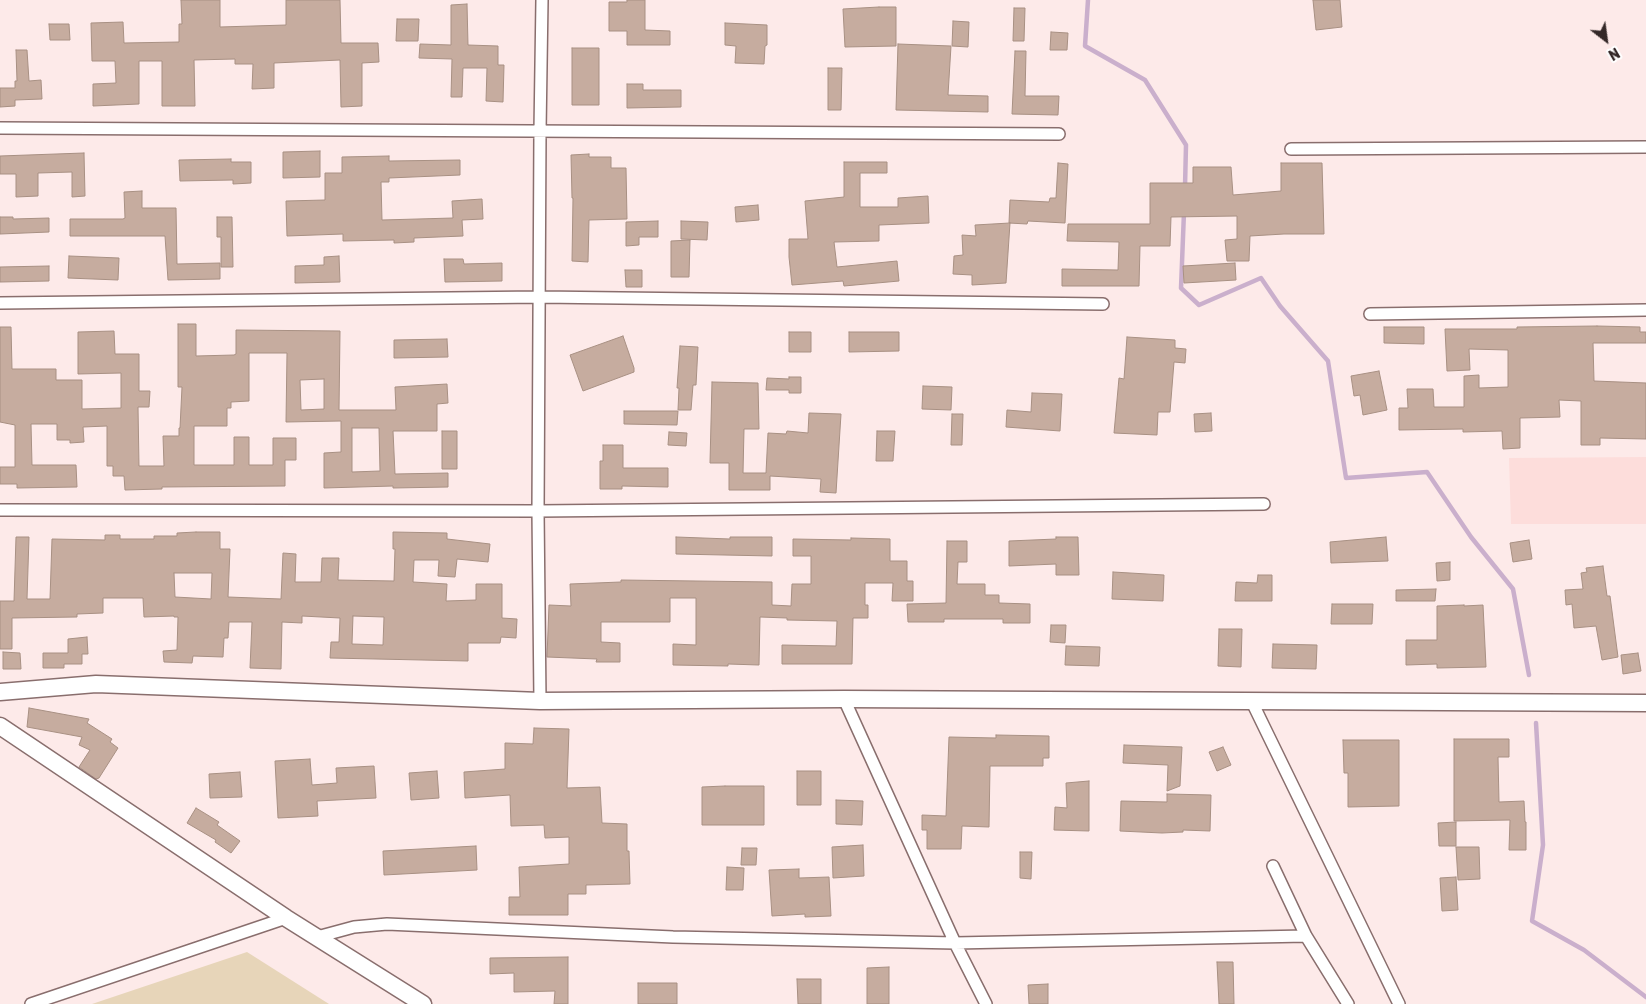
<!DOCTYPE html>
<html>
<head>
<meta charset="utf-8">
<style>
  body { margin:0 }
  #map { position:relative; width:1646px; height:1004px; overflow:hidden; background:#fdeae9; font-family:Rubik,sans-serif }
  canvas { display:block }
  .north { position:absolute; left:1581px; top:15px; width:50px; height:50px; -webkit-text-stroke:4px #fff; paint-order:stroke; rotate:150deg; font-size:14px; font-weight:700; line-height:20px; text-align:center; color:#342828 }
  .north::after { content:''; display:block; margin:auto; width:18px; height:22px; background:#342828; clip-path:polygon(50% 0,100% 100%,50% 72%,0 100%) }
</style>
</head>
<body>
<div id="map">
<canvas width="1646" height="1004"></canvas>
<div class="north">N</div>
</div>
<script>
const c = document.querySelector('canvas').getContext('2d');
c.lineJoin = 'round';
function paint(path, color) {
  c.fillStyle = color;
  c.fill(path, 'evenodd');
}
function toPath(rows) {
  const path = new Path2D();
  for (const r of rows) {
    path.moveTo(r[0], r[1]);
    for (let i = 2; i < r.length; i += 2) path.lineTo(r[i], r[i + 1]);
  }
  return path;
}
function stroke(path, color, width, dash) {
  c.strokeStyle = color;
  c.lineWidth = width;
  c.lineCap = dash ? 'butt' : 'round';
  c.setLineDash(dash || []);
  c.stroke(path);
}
const built = toPath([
  [1646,457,1646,524,1511,524,1509,458]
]);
const green = toPath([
  [247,952,329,1004,92,1004]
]);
const stream = toPath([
  [1088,0,1085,46,1145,80,1186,145,1185,187],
  [1184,212,1181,288,1199,305,1261,278,1280,306,1328,361,1346,478,1427,472,1471,537,1513,589,1529,675],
  [1536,723,1543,845,1532,921,1584,950,1646,997]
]);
const building = toPath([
  [181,0,220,0,220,27,286,25,286,0,340,0,341,43,378,43,379,62,362,63,362,106,341,107,340,60,274,63,274,88,252,89,253,64,235,64,235,59,194,60,195,106,162,106,162,61,139,61,139,104,93,106,93,84,116,83,115,61,92,61,91,23,123,22,124,43,179,42,179,24,182,24,181,0],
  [627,0,645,0,645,30,670,31,670,45,627,45,627,31,609,31,609,2,627,2,627,0],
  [1313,0,1340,0,1342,27,1316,30,1313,0],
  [467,4,468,45,498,46,498,65,504,65,503,102,486,101,487,68,463,68,462,97,451,97,452,59,419,58,420,44,451,45,451,5,467,4],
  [879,7,896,7,896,46,845,47,843,9,879,7],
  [1014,8,1025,8,1024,41,1013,41,1014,8],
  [397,19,419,19,418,41,396,41,397,19],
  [953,21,969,22,968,47,952,46,953,21],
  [725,23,767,25,767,45,765,46,764,64,735,63,736,46,725,45,725,23],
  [49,24,69,24,70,40,50,40,49,24],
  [1051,32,1068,33,1067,50,1050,50,1051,32],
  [898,44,951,46,948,95,988,96,988,112,896,110,898,44],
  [572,48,599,48,599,105,572,105,572,48],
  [16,50,27,50,29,81,41,80,42,99,15,100,15,106,0,107,0,88,15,88,15,81,17,81,16,50],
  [1015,51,1026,51,1025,96,1059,96,1058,115,1012,114,1015,51],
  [828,68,842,68,841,110,828,110,828,68],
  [627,84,643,84,643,90,681,90,681,107,627,108,627,84],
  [320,151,320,177,283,178,283,152,320,151],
  [84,153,85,196,72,197,72,172,38,173,38,196,16,197,16,174,0,174,0,156,84,153],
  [589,154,589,157,611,157,611,168,626,168,627,219,589,220,588,262,572,261,573,198,572,198,571,155,589,154],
  [389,156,389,161,460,160,460,175,389,178,389,182,381,182,382,220,453,218,452,201,482,199,483,219,462,220,463,236,414,238,414,242,394,243,394,240,343,241,343,234,287,236,286,201,325,200,325,173,342,173,342,157,389,156],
  [231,159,231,162,251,162,251,183,233,184,233,180,180,181,179,160,231,159],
  [844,162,887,162,887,173,860,173,860,207,898,207,898,198,928,196,929,223,879,225,879,241,834,242,837,267,897,261,899,281,844,286,843,281,792,285,789,257,789,239,808,239,805,201,844,197,844,162],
  [1058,163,1068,164,1065,223,1028,221,1027,224,1009,223,1010,200,1049,202,1050,198,1056,198,1058,163],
  [1281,163,1322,163,1324,234,1284,234,1250,236,1249,261,1227,261,1225,240,1237,239,1237,216,1171,217,1170,246,1140,246,1139,286,1062,286,1062,269,1118,270,1119,242,1067,241,1068,224,1150,224,1150,183,1193,183,1193,167,1231,167,1233,195,1281,191,1281,163],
  [142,191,142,208,176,208,177,264,220,263,220,279,168,280,165,236,70,236,70,219,123,219,125,218,124,192,142,191],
  [758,205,759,220,736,222,735,207,758,205],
  [0,217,13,217,13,219,49,218,49,232,0,234,0,217],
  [217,217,232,217,233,267,221,267,221,237,217,237,217,217],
  [658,221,658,237,639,237,639,245,626,246,626,222,658,221],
  [681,221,708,222,707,240,681,239,681,221],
  [1010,223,1006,283,972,285,972,275,953,274,954,256,963,255,962,235,976,236,975,225,1010,223],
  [690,240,689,277,671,277,671,241,690,240],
  [69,256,119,258,118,280,68,278,69,256],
  [339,256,340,282,295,283,295,266,324,265,324,257,339,256],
  [444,259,463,259,464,264,502,263,502,281,445,282,444,259],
  [1235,263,1236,280,1184,283,1183,266,1235,263],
  [49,266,49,281,0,282,0,267,49,266],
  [625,270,642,270,642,287,626,287,625,270],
  [178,324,196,324,196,356,234,355,236,354,236,330,340,331,339,410,396,410,395,387,447,384,448,403,437,404,437,431,393,431,395,474,448,473,448,487,393,488,393,486,324,488,324,453,341,452,341,421,286,422,287,353,249,353,249,401,231,402,231,408,227,408,227,426,194,426,194,465,234,465,234,437,249,437,249,465,273,465,273,438,296,438,296,460,285,460,285,486,162,487,162,489,125,490,124,476,113,476,113,466,107,466,107,426,83,427,84,442,70,443,70,440,57,440,57,424,31,424,32,465,76,465,77,487,17,488,17,484,0,484,0,467,15,467,15,425,0,422,0,327,11,327,12,369,56,369,56,380,82,380,82,409,121,408,121,373,78,374,78,332,114,331,115,354,139,354,139,391,150,391,149,407,138,407,139,466,164,466,163,436,179,436,179,428,180,428,182,387,178,387,178,324],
  [324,379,324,409,301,410,300,380,324,379],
  [352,428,379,428,380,471,352,472,352,428],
  [1597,326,1640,327,1640,332,1646,332,1646,343,1593,343,1594,381,1646,383,1646,439,1600,438,1600,445,1581,445,1581,401,1559,400,1560,417,1520,418,1520,448,1503,449,1502,431,1463,432,1463,429,1399,430,1399,408,1408,408,1407,389,1433,389,1434,407,1464,407,1464,376,1479,375,1479,388,1508,387,1508,350,1469,349,1470,370,1447,371,1445,329,1517,329,1517,327,1597,326],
  [1384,327,1424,327,1424,344,1384,343,1384,327],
  [789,332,811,332,811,352,789,352,789,332],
  [849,332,899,332,899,351,849,352,849,332],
  [623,336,634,368,634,372,583,391,570,355,623,336],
  [1127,337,1175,340,1175,348,1186,349,1185,363,1174,362,1170,412,1158,412,1157,435,1114,433,1119,378,1124,379,1127,337],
  [447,339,448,357,394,358,394,340,447,339],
  [680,346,698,347,696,385,693,385,691,410,678,410,679,388,677,388,680,346],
  [1379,371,1387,410,1363,415,1360,395,1354,396,1351,376,1379,371],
  [789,377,801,377,801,393,789,393,789,390,766,390,767,378,789,379,789,377],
  [712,382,758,383,759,429,744,429,743,473,766,473,768,433,786,434,787,431,808,433,809,413,841,414,836,493,820,492,821,479,770,476,770,490,729,490,729,463,710,463,712,382],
  [923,386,952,387,951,410,922,409,923,386],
  [1032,393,1062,394,1060,431,1006,427,1007,410,1031,412,1032,393],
  [624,411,678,411,677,425,624,424,624,411],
  [1211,413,1212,431,1195,432,1194,414,1211,413],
  [952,414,963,414,962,445,951,445,952,414],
  [442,431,457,431,457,469,442,469,442,431],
  [877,431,895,431,893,461,876,461,877,431],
  [669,432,687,433,686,446,668,445,669,432],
  [603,445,623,445,623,468,668,468,668,487,622,486,622,489,600,489,600,461,603,461,603,445],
  [196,532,220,532,220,549,230,549,228,597,281,599,283,553,296,554,295,582,321,582,322,558,339,558,338,580,394,581,395,549,393,549,393,532,447,533,447,539,490,544,488,562,457,559,455,577,438,576,439,560,414,560,413,582,447,584,446,601,476,600,476,584,502,584,502,618,517,619,516,638,501,637,500,643,468,643,468,661,330,658,331,642,339,642,340,618,302,616,302,623,282,622,281,669,250,668,252,622,229,622,228,638,224,638,223,657,193,656,192,663,164,662,163,651,177,650,178,617,174,617,174,616,144,617,143,598,103,598,103,613,77,614,77,617,12,618,12,649,0,649,0,601,14,601,16,537,29,537,27,599,50,599,52,539,105,540,105,535,120,535,120,539,154,539,154,536,177,536,177,533,196,532],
  [174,573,212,573,211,599,175,597,174,573],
  [353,616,384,617,383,645,352,644,353,616],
  [676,537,730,539,730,537,772,537,772,556,676,554,676,537],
  [1056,537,1078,537,1079,575,1056,575,1056,564,1009,566,1009,541,1056,539,1056,537],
  [1386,537,1388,561,1331,563,1330,542,1386,537],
  [851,538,890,539,890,561,907,561,907,581,913,581,913,601,892,601,893,583,865,583,865,605,868,605,868,618,853,618,852,664,782,664,782,645,836,646,837,621,787,620,787,618,760,617,759,665,728,664,728,666,673,665,673,644,696,645,696,598,670,598,670,622,601,622,601,642,620,643,620,662,596,662,597,659,547,657,549,605,571,606,570,584,621,582,621,580,772,582,772,605,791,606,792,584,811,584,811,556,793,556,793,539,851,540,851,538],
  [1529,540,1532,559,1513,562,1510,543,1529,540],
  [947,541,967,541,967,562,958,562,957,584,985,584,985,595,999,595,999,603,1030,604,1030,623,1003,623,1003,619,944,619,944,622,908,622,907,604,946,603,947,541],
  [1450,562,1450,580,1437,581,1436,563,1450,562],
  [1603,566,1607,596,1610,596,1618,657,1602,660,1596,626,1574,628,1572,604,1566,605,1565,590,1583,589,1581,573,1587,572,1586,568,1603,566],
  [1113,572,1164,575,1163,601,1112,599,1113,572],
  [1258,575,1272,575,1272,601,1235,601,1236,582,1257,583,1258,575],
  [1436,589,1435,601,1396,601,1396,590,1436,589],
  [1332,604,1373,604,1372,624,1331,624,1332,604],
  [1464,605,1464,606,1483,605,1486,667,1437,668,1437,664,1406,665,1406,640,1437,640,1437,606,1464,605],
  [1051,625,1066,625,1065,643,1050,642,1051,625],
  [1219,629,1242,629,1241,667,1218,666,1219,629],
  [87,637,88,654,82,654,82,664,64,664,64,668,43,668,43,653,68,653,68,639,87,637],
  [1273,644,1317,645,1316,669,1272,668,1273,644],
  [1066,646,1100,647,1099,666,1065,665,1066,646],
  [3,652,20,653,21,669,3,669,3,652],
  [1638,653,1641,671,1623,674,1621,655,1638,653],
  [29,708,89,719,87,723,112,739,110,742,118,748,99,778,96,779,79,767,90,750,79,745,82,737,27,727,29,708],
  [534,728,569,729,567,788,600,787,602,823,627,824,627,851,629,851,630,884,586,885,586,894,568,894,568,915,509,915,509,897,520,897,519,867,569,864,569,837,545,838,544,825,511,826,510,795,465,798,464,772,505,769,505,743,533,744,534,728],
  [996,735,1049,736,1049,758,1043,758,1043,766,990,766,989,827,962,826,961,849,927,849,927,830,922,830,922,815,946,816,949,737,996,738,996,735],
  [1454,739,1509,739,1509,757,1498,757,1499,802,1524,801,1525,822,1526,822,1526,850,1509,850,1510,820,1454,821,1454,739],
  [1343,740,1399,740,1399,806,1348,807,1348,773,1344,773,1343,740],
  [1124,745,1182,747,1180,786,1167,791,1168,765,1123,763,1124,745],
  [1223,747,1231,765,1217,771,1209,752,1223,747],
  [310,759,312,785,337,783,336,768,374,766,376,798,317,801,318,816,278,818,275,761,310,759],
  [437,771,439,798,411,800,409,773,437,771],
  [797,771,821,771,821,805,797,805,797,771],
  [240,772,242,797,210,798,209,774,240,772],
  [1089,781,1089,831,1054,830,1055,807,1067,808,1066,783,1089,781],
  [725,786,764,786,764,825,702,825,702,787,725,786],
  [1167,794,1211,795,1210,831,1183,830,1183,832,1162,833,1120,831,1121,801,1167,802,1167,794],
  [836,800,863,801,862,825,836,824,836,800],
  [196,808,219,822,217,825,240,841,231,853,215,842,216,840,187,823,196,808],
  [1456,822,1456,846,1439,846,1438,823,1456,822],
  [863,845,864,876,833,878,832,847,863,845],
  [476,846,477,870,384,875,383,851,476,846],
  [1456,847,1479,847,1480,879,1458,880,1456,847],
  [742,848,757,848,756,865,741,865,742,848],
  [1020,852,1032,852,1031,879,1020,878,1020,852],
  [727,867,744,868,743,890,726,890,727,867],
  [799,869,799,878,829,877,831,916,805,917,805,914,772,916,769,870,799,869],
  [1456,877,1458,910,1442,911,1440,878,1456,877],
  [568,957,568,1004,554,1004,555,991,514,992,514,973,490,974,490,958,568,957],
  [1217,962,1233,962,1234,1004,1219,1004,1217,962],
  [889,967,889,1004,867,1004,867,968,889,967],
  [797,979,821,979,821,1004,798,1004,797,979],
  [638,983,677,983,677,1004,638,1004,638,983],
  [1048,984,1048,1004,1029,1004,1028,985,1048,984]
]);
const street = toPath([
  [0,128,1059,134],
  [1291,149,1646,147],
  [0,303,540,297,1103,304],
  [1370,314,1646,310],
  [0,510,538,511,1264,504],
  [844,699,955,943,986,1004],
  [540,701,538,511,540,131,542,0],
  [1252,702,1399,1004],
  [1273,866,1306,936,1348,1004],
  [317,937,354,927,387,924,673,937,955,943,1306,936],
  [31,1004,286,918]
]);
const secondary = toPath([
  [0,692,96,684,540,701,844,699,1646,703],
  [0,726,286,918,423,1004]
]);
paint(built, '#fddddb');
paint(green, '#e7d5b9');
stroke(stream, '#caafcc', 4.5);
paint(building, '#c6ac9f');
stroke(building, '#a89083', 1);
stroke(street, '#896e6d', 14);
stroke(secondary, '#896e6d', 19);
stroke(street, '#fff', 11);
stroke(secondary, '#fff', 16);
</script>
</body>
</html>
